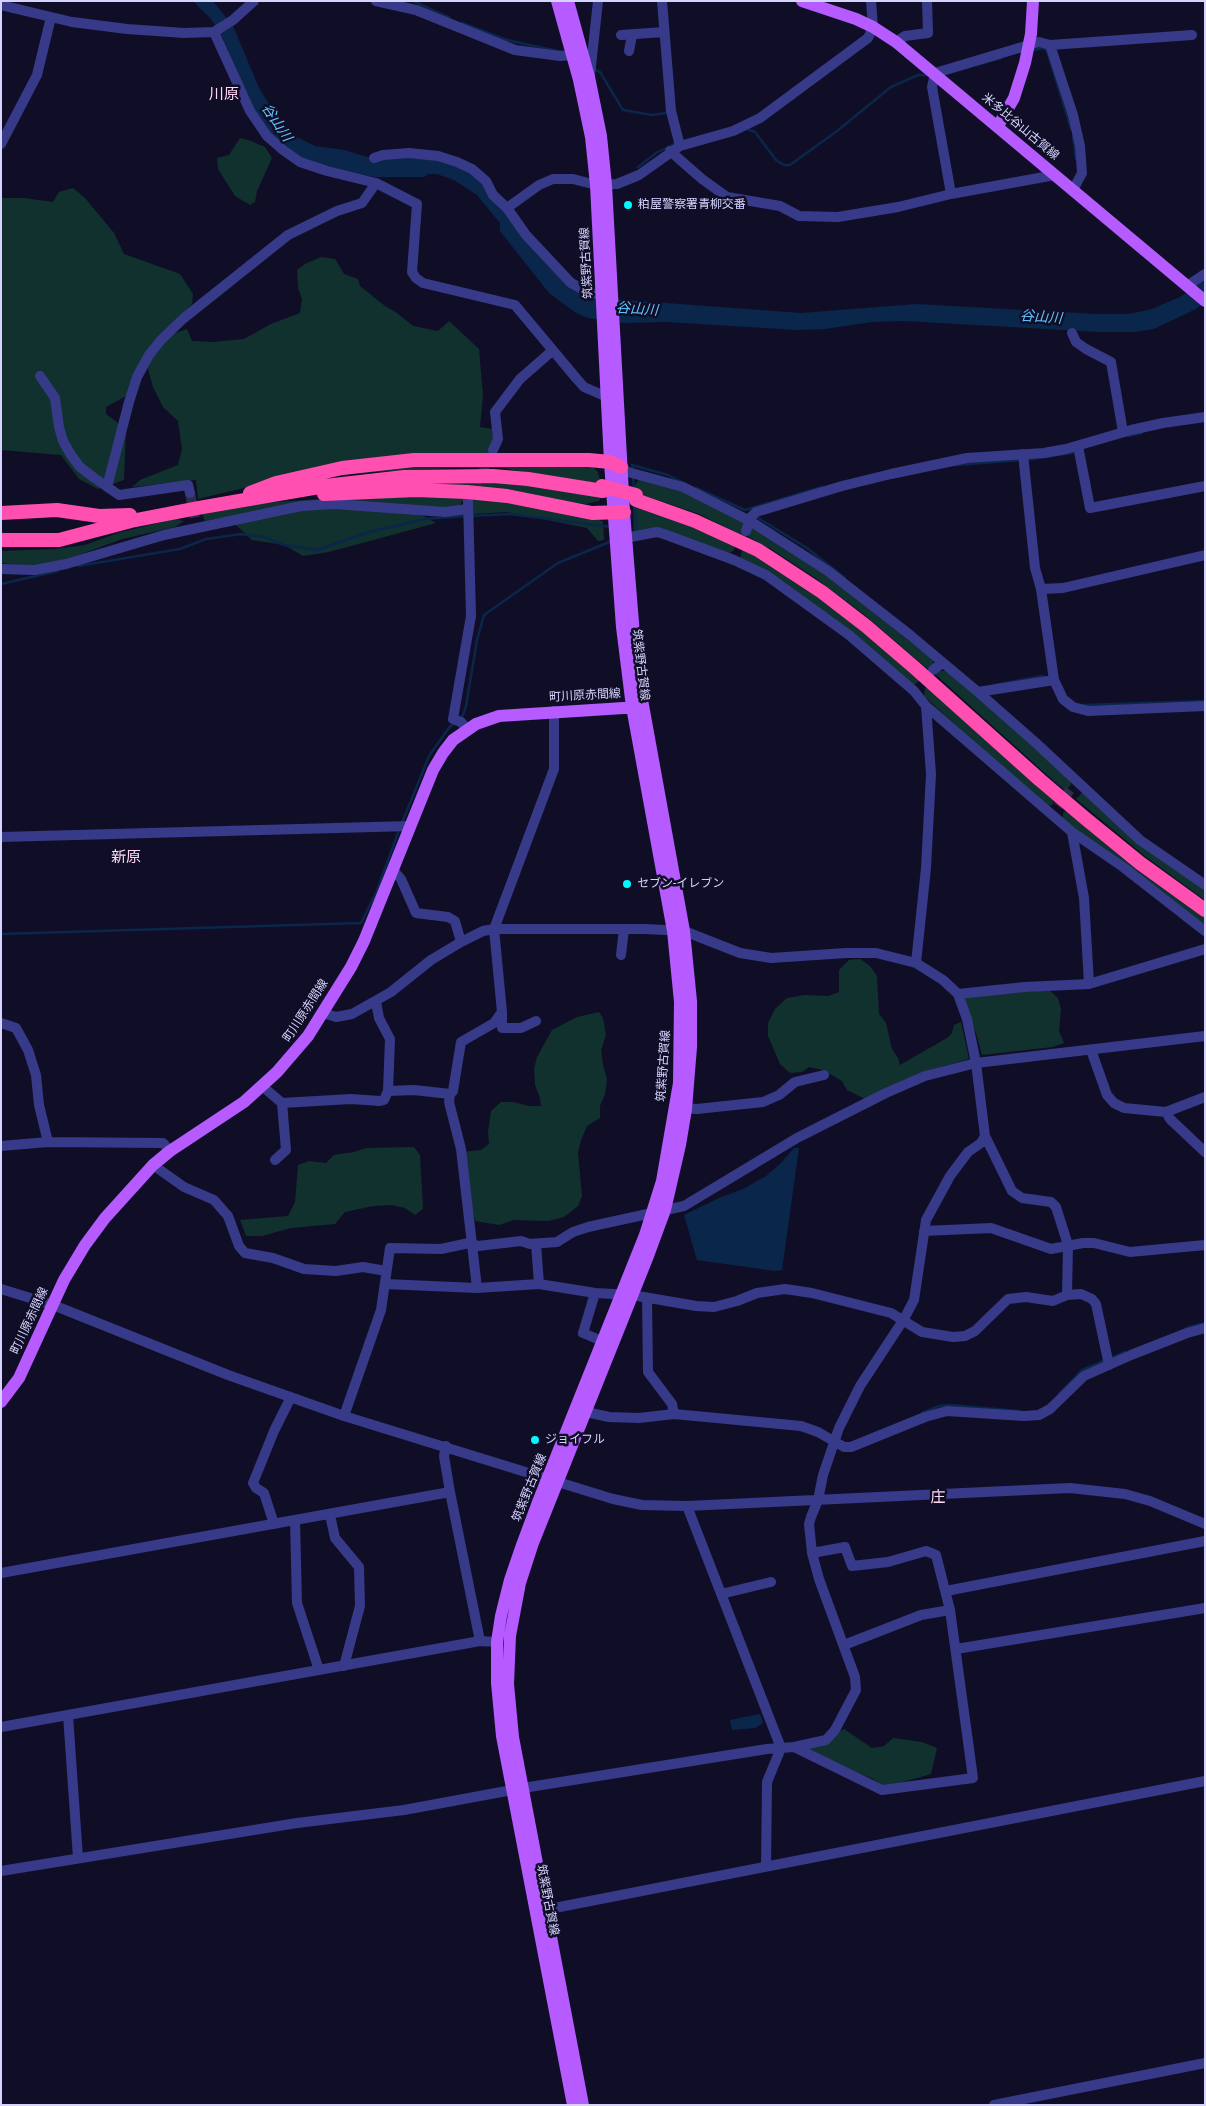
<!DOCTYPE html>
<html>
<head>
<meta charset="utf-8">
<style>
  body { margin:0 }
  #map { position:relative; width:1206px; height:2106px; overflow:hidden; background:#100e27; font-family:Roboto,sans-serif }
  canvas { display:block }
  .frame { position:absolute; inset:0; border:2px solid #d6d4ff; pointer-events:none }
</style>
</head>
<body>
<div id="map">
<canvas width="1206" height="2106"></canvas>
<div class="frame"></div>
</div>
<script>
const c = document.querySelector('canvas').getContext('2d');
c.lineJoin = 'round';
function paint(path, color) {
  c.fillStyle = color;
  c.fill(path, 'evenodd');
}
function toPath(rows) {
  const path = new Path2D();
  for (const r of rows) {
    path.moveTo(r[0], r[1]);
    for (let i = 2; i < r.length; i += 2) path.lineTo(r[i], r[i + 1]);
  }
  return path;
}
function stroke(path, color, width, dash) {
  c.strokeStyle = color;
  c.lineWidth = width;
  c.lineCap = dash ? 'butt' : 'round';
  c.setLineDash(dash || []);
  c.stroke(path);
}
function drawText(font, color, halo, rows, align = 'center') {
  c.font = font + ' Roboto,"Noto Sans JP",sans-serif';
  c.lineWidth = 5;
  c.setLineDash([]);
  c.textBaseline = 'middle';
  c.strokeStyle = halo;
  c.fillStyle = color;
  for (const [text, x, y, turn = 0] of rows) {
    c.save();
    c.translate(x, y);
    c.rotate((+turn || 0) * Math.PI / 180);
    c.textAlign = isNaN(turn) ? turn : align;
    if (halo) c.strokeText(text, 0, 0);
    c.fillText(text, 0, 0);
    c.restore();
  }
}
const green = toPath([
  [240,138,251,141,265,147,272,158,257,191,255,202,250,205,235,196,218,169,217,158,229,155],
  [73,188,85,198,114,233,124,254,180,274,193,294,192,304,146,352,132,393,106,407,106,414,126,429,124,480,98,489,79,479,61,455,1,450,1,198,24,198,53,202,59,192],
  [321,257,335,259,344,274,358,279,360,286,385,306,397,313,413,326,438,331,449,321,479,349,483,395,480,427,492,429,496,454,252,486,198,499,196,480,132,487,140,480,178,465,182,449,178,421,163,407,153,387,147,365,167,336,187,329,192,341,213,342,244,339,271,324,300,313,302,299,298,288,297,270,305,264],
  [468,462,593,467,598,472,601,484,501,468,451,468,374,472,326,477,350,470],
  [493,479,602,496,599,501,586,504,561,501,313,490],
  [639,479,668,485,745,522,745,526,742,535,699,514,634,492,633,488],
  [466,496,459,506,454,509,310,502,205,521,201,512,264,503,347,497],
  [474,498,502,500,596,518,603,522,604,540,598,541,587,528,507,512,473,514,472,502],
  [633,505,737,544,733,551,728,554,662,530,634,534],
  [342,507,418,513,436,523,329,552,303,556,284,545,252,540,235,524,305,508],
  [175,519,184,521,175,527,122,539,44,568,1,563,1,551,55,549,85,545,118,533],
  [752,529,760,529,815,566,933,660,933,666,930,670,928,669,861,612,814,577,771,549,747,536],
  [743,546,795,578,922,679,914,685,740,558],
  [940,671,948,671,1070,779,1071,785,1065,790,1055,782,935,674],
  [928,685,1056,799,1052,805,1047,806,1023,787,924,696,925,688],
  [1082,793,1086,793,1205,889,1205,900,1146,857,1076,799],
  [1069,808,1205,914,1205,926,1063,821,1063,813],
  [860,959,870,966,877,976,879,1014,886,1023,892,1049,898,1058,900,1065,947,1038,952,1033,954,1025,961,1022,969,1059,930,1070,865,1099,847,1090,842,1081,823,1070,809,1067,802,1072,790,1073,780,1064,768,1036,768,1023,775,1009,787,998,804,995,828,996,839,992,839,970,849,960],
  [1049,990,1058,998,1061,1009,1059,1031,1064,1043,1053,1047,982,1055,976,1033,964,1001,966,996],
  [599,1012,603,1018,606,1035,601,1050,603,1065,607,1079,605,1094,600,1106,600,1118,587,1126,581,1140,578,1153,582,1196,578,1206,564,1217,548,1221,514,1220,499,1225,475,1221,461,1152,481,1150,489,1144,488,1132,491,1111,501,1102,513,1102,529,1106,541,1106,540,1098,535,1085,534,1069,537,1057,552,1030,577,1017],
  [414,1147,420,1155,423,1209,415,1215,405,1208,392,1205,373,1206,345,1212,335,1224,291,1228,262,1236,246,1236,240,1220,288,1216,295,1202,298,1165,309,1161,326,1163,334,1155,354,1152,366,1148],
  [844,1729,872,1748,884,1746,893,1738,922,1742,937,1748,931,1774,900,1783,882,1785,871,1778,807,1752,806,1748]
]);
const water = toPath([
  [193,1,213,1,233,26,259,88,279,120,299,138,315,146,345,150,376,160,383,158,426,157,461,166,484,184,553,269,612,299,801,313,916,304,1097,314,1129,314,1152,309,1180,297,1205,280,1205,302,1196,309,1154,329,1135,332,1099,332,905,321,872,322,825,329,797,330,667,322,624,323,588,318,576,313,549,293,500,231,500,223,477,195,454,180,437,174,429,174,424,177,375,177,340,170,300,158,272,135,249,104,222,36,211,19],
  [794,1148,799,1148,782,1270,775,1271,697,1260,684,1215,719,1198,743,1189,766,1176,780,1164],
  [760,1714,763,1723,755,1728,732,1730,730,1720]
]);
const stream = toPath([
  [413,1,450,18],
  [462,23,507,40,562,52],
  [1033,50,1044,48,1047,51,1071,129],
  [593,69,600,72,623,110,652,115,666,113],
  [949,73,1001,58],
  [747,129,755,132,776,160,784,165,790,165,837,131,891,87,918,75,928,75],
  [1073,137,1076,159],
  [638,167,656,153,676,143],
  [1128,436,1142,433],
  [1026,460,1077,452],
  [956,465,1021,460],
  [633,470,632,465,668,475,684,483],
  [633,476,634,490],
  [696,488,745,510,822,487],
  [635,506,637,532],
  [470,516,510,514,611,527],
  [755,516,807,548,845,578],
  [78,566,180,549,206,539,241,534,264,537,284,545,317,550,369,532,425,519,464,516],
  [1,584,58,571],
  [994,685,1042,676,1044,677],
  [1083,705,1205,701],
  [459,719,463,715,466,706,477,640,484,615,558,563,612,541],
  [402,823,429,756,448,729,455,722],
  [1,934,361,923,376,893,399,830],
  [1186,1328,1205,1323],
  [1111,1358,1125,1352],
  [1059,1394,1082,1370,1106,1360],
  [922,1413,939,1406,951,1405,1018,1411]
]);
const minorTunnel = toPath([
  [190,493,195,518],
  [469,497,491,454],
  [1058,806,1070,790]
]);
const minor = toPath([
  [376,1,416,10,515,50,560,56,572,55],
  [662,1,671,111,680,146],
  [1,5,72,22,127,29,184,33,214,32,233,20,254,1],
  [214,32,250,111,267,136,283,150,300,162,327,171,376,183,417,204,412,272,416,278,423,283,515,305,576,378,584,387,607,397],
  [621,35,664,32],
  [896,42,905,36,928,33,927,1],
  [1050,45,1073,115,1080,146,1082,173,1073,190],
  [629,51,632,35],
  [590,75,598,1],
  [1,144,37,75,51,17],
  [670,151,702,179,727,197,780,206,799,216,838,217,898,207,951,194,1055,175],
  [374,158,383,155,409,153,438,156,457,162,472,169,486,181,493,195,507,208,539,185,553,179,573,179,596,185,617,184,639,175,680,146,733,131,760,118,868,38,873,27,871,1],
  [951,194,932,87,935,73,1039,42,1050,45,1192,35],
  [507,208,526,235,571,283,590,293,602,294],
  [1187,286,1205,274],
  [1072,333,1076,342,1086,349,1111,362,1123,432],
  [40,376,55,398,59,427,63,441,71,455,80,467,93,477,119,495,188,485,190,493],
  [1078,446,1090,508,1205,486],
  [493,450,498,439,495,412,520,379,552,351],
  [1023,454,1035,568,1041,589,1054,680,1063,699,1073,707,1088,711,1205,706],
  [621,467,628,472,683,487,750,521,828,571,910,635,978,692,1036,743,1140,840,1205,885],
  [107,487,129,402,137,377,149,355,161,340,184,318,288,235,337,211,362,203,376,183],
  [746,531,751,517,756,512,842,486,891,474,967,458,1044,453,1066,449,1131,430,1163,423,1205,417],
  [625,538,657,532,664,534,734,560,766,575,849,635,914,691,926,706,1072,832,1123,867,1205,931],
  [1,569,35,570,66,564,164,535,301,506,334,504,445,512,467,509],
  [1041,589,1063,588,1205,555],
  [933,670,942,663],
  [978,692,1054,680],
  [467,729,461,722,453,719,471,616,468,500],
  [1072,832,1084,898,1089,984],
  [1,837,411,826],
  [393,870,401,879,416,913,448,917,455,921,461,942],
  [621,955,624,929],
  [916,963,926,868,931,774,926,706],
  [958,994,1025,987,1089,984,1205,949],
  [376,1002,379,1018,390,1039,388,1091],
  [502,1012,502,1028,521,1028,536,1021],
  [323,1013,336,1017,352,1014,391,992,431,960,461,942,483,931,494,929,645,929,684,931,740,953,771,958,846,953,876,953,916,963,943,980,958,994,967,1019,976,1063,985,1136,1012,1191,1022,1198,1051,1202,1056,1207,1068,1245,1067,1295,1081,1294,1092,1299,1096,1304,1109,1365],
  [1,1023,16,1028,28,1050,36,1075,39,1105,48,1142],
  [1091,1050,1107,1095,1114,1103,1124,1108,1166,1112,1170,1119,1205,1152],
  [262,1086,282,1103,351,1099,380,1101,384,1100,388,1091,414,1090,450,1094,449,1102,461,1149,477,1288],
  [450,1094,453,1091,461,1042,494,1023,502,1012,494,929,554,769,554,711],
  [679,1108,697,1109,763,1102,779,1095,795,1082,824,1075],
  [1166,1112,1205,1097],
  [1,1146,48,1142,163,1143,170,1151],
  [275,1160,286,1150,282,1103],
  [153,1165,184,1187,214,1200,228,1216,239,1246,245,1253,273,1258,304,1269,336,1271,363,1267,386,1271],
  [924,1231,991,1228,1051,1249,1083,1243,1094,1243,1130,1252,1205,1245],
  [536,1244,539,1284],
  [385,1284,477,1288,539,1284,595,1293,632,1295,696,1306,714,1307,737,1301,757,1293,785,1289,812,1293,891,1313,922,1332,953,1337,965,1336,975,1331,1008,1299,1026,1297,1053,1301,1067,1295],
  [1,1289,53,1305,228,1375,344,1416,613,1499,642,1505,687,1506,1070,1488,1125,1494,1150,1501,1205,1524],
  [595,1293,583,1333,602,1341],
  [647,1298,648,1372,672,1404,674,1414],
  [586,1412,609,1417,639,1418,674,1414,801,1426,818,1432,844,1447,851,1447,925,1417,947,1411,1024,1416,1039,1415,1050,1409,1084,1376,1131,1355,1187,1333,1205,1328],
  [344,1416,381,1310,390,1248,441,1249,469,1243,478,1246,521,1241,530,1244,557,1242,573,1232,588,1227,684,1206,797,1138,886,1093,925,1076,976,1063,1205,1036],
  [446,1446,444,1456,450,1492,480,1641],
  [687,1506,781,1748,767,1782,766,1866],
  [330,1515,335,1538,359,1567,360,1606,344,1666],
  [295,1520,297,1603,319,1670],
  [274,1524,264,1493,256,1488,253,1483,274,1431,291,1397],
  [1,1573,450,1492],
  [946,1591,1205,1541],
  [721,1594,771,1582],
  [844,1645,921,1615,950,1610],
  [956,1649,1205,1608],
  [68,1715,78,1858],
  [1,1727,480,1641,497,1642],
  [794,1747,882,1790,973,1778,950,1610,936,1555,926,1551,888,1562,852,1566,845,1547,812,1553],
  [1,1871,297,1823,404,1810,523,1788,767,1749,794,1747,826,1740,835,1730,856,1690,855,1677,819,1579,812,1553,809,1524,811,1517,818,1500,823,1475,839,1428,860,1386,904,1319,914,1300,926,1220,950,1176,968,1152,981,1143,985,1136],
  [539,1911,1205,1781],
  [994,2105,1205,2063]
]);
const major = toPath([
  [557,1,579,80,591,137,596,185,610,462,622,627,632,707,673,931,680,1002,679,1083,662,1181,645,1235,538,1502,522,1545,510,1580,501,1616,497,1642,497,1683,502,1736,573,2105],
  [568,1,589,77,601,136,606,185,624,512,637,672,684,931,691,1001,691,1047,686,1109,680,1145,665,1210,648,1256,533,1543,520,1583,510,1636,508,1684,513,1737,583,2105],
  [802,1,856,19,873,27,896,42,1205,301],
  [998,126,1014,98,1025,63,1031,34,1033,1],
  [1,1402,19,1378,64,1280,85,1245,105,1218,153,1165,170,1151,244,1102,277,1072,308,1036,351,967,364,941,433,770,443,753,453,740,476,724,499,716,639,707]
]);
const highway = toPath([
  [250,493,276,483,342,468,414,460,589,460,610,462,621,467],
  [324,494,416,490,467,492,507,496,592,513,624,512],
  [636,500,695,521,758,550,822,592,866,626,915,668,1040,780,1086,819,1140,863,1205,910],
  [1,513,57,510,99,516,130,515],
  [1,540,59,540,131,521,198,508,325,486,404,477,493,476,528,479,603,491]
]);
const highwayBridge = toPath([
  [602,486,636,495]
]);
const markers = [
  [628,205,5,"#00faff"],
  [627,884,5,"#00faff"],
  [535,1440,5,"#00faff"]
];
const streetNames = [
  ["米多比谷山古賀線",1020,127,40],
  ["筑紫野古賀線",587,263,-93],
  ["筑紫野古賀線",640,665,83],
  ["町川原赤間線",585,696,-3],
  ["町川原赤間線",306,1011,-57],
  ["筑紫野古賀線",664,1066,-86],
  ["町川原赤間線",30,1321,-65],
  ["筑紫野古賀線",530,1488,-68],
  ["筑紫野古賀線",547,1900,79]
];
const poiNames = [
  ["粕屋警察署青柳交番",638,205],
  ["セブン-イレブン",637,884],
  ["ジョイフル",545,1440]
];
const waterNames = [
  ["谷山川",276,123,56],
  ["谷山川",637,310,4],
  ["谷山川",1041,318,4]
];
const quarterNames = [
  ["川原",224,95],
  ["新原",126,858],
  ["庄",938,1498]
];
paint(green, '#11312e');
paint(water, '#0a264b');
stroke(stream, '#0a264b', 2.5);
stroke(minorTunnel, '#2e2c47', 10, [10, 5]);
stroke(minor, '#373a88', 10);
stroke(major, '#b55bff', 12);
stroke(highway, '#ff4fb1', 14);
stroke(highwayBridge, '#ff4fb1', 14);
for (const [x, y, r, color] of markers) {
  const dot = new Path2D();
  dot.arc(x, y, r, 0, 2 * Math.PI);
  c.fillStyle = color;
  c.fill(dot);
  stroke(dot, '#100e27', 2);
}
drawText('12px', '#d6d4ff', '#100e27', streetNames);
drawText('12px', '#d6d4ff', '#100e27', poiNames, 'left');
drawText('italic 14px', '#62c3ff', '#100e27', waterNames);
drawText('15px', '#ffd6f3', '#100e27', quarterNames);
</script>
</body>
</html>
